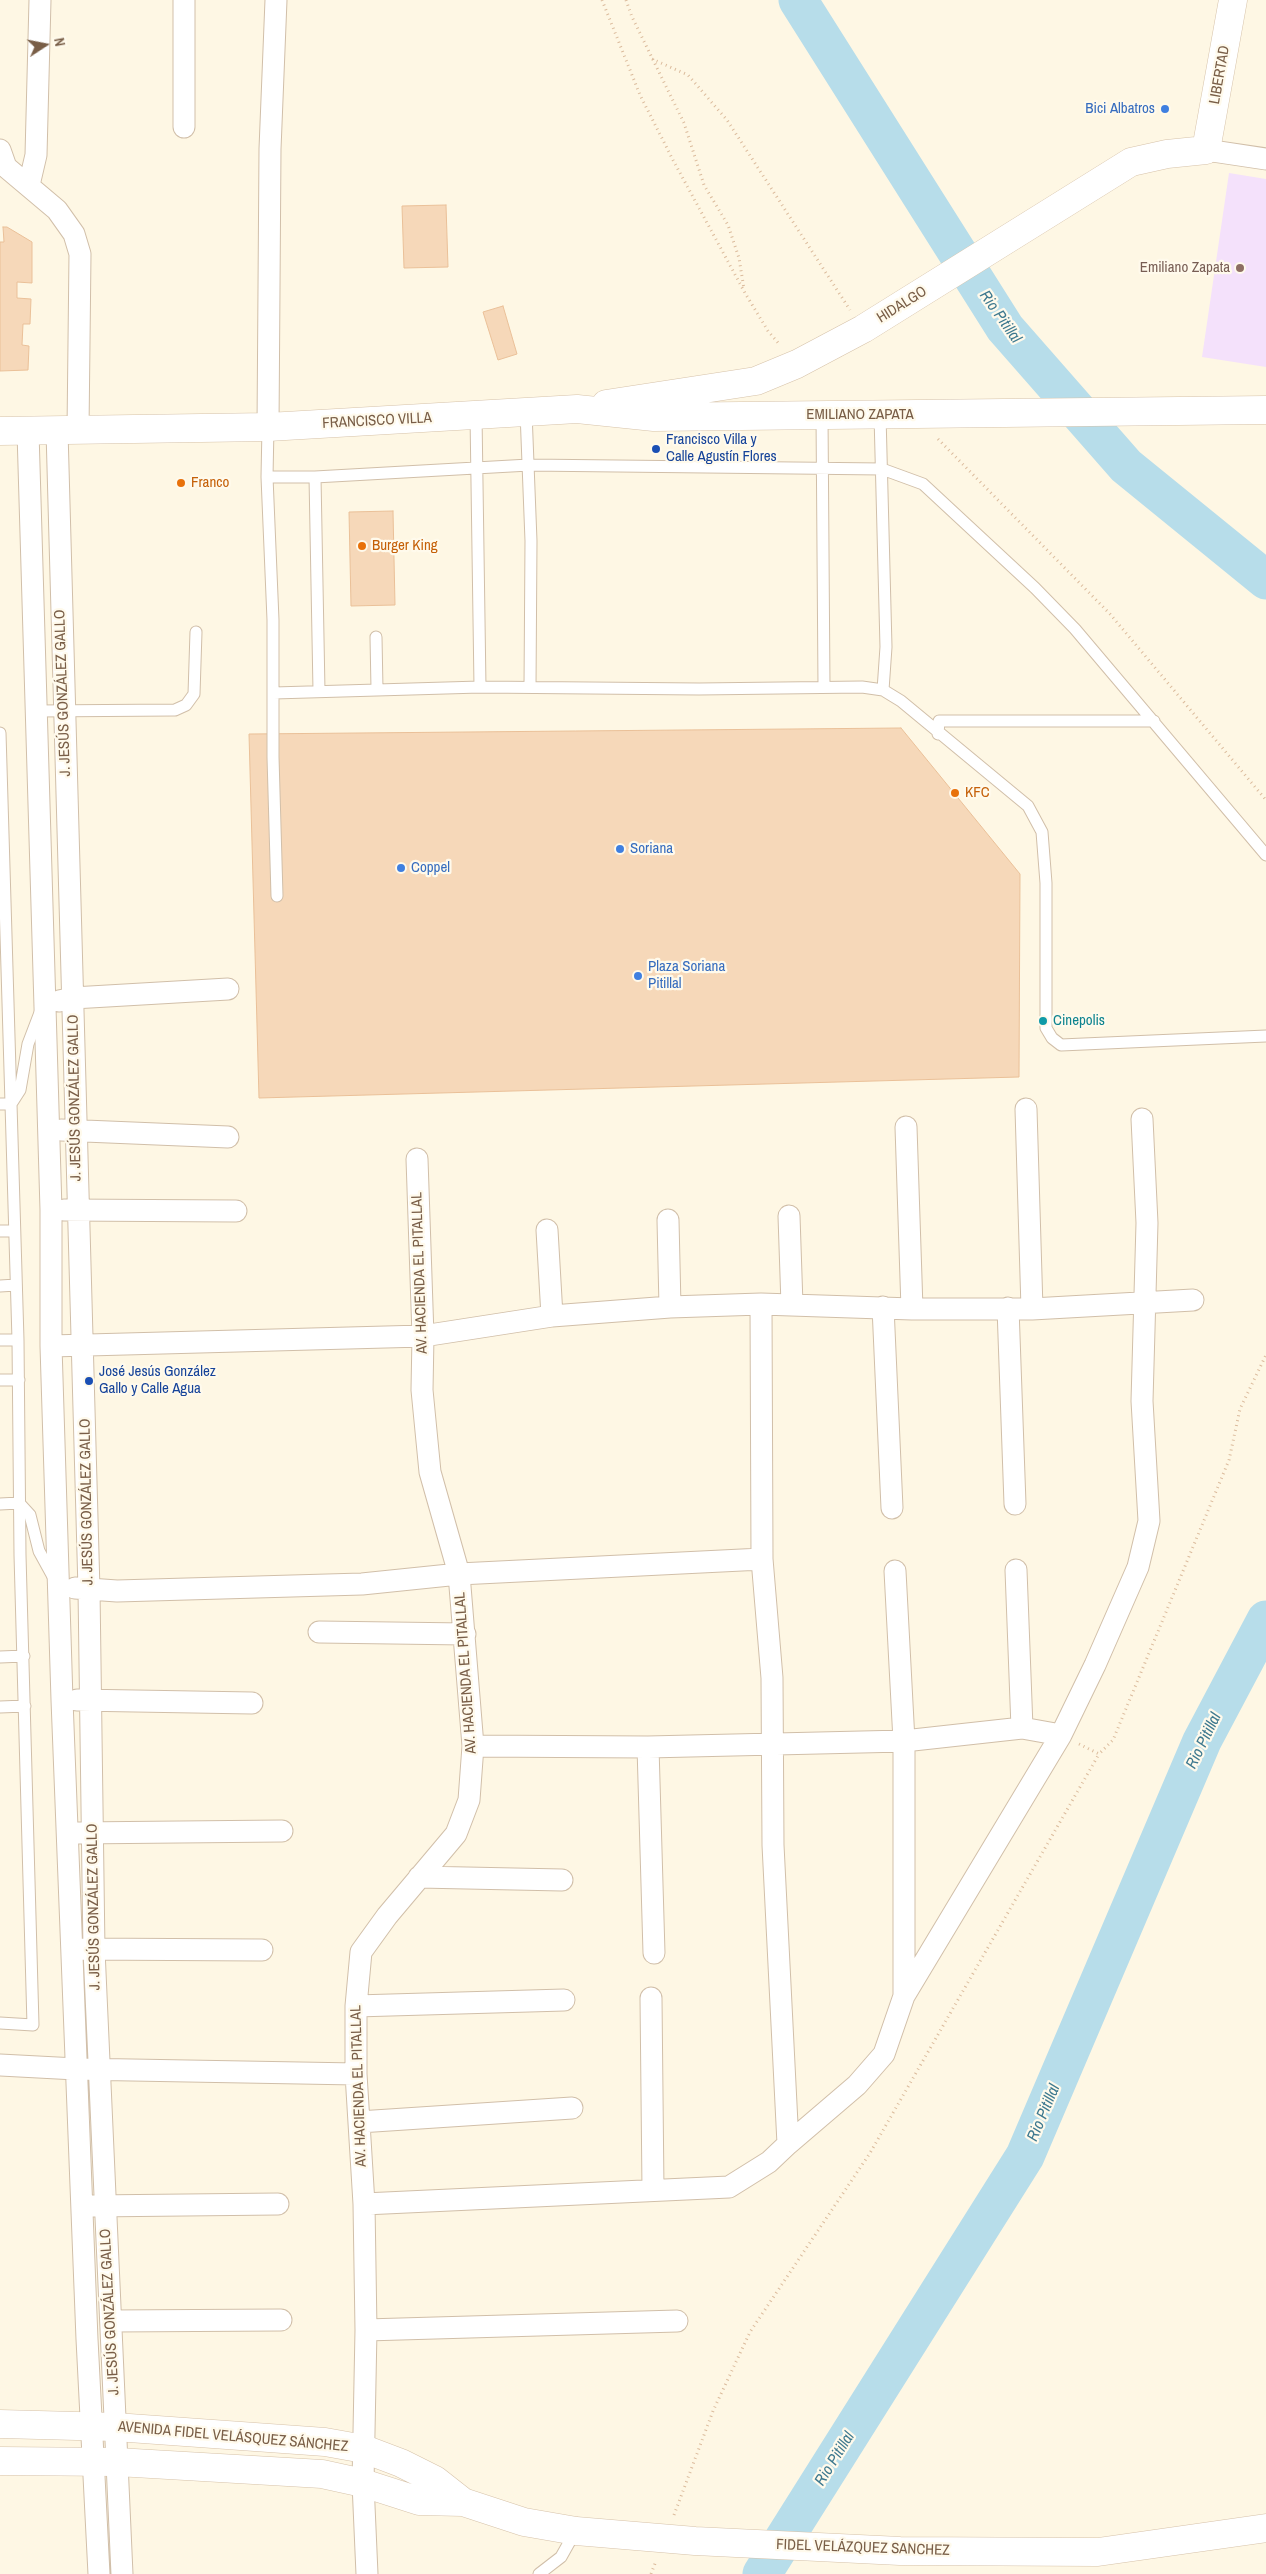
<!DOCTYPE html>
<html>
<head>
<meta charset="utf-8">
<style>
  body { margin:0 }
  #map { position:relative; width:1266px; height:2574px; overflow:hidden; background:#fef7e4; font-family:"Archivo Narrow",sans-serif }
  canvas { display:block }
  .north { position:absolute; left:20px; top:20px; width:50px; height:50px; -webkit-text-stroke:4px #fffaec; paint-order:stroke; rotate:79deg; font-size:14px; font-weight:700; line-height:20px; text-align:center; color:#795e47 }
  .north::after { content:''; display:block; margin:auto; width:18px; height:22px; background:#795e47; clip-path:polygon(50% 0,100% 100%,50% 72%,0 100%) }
</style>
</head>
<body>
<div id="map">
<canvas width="1266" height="2574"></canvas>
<div class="north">N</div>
</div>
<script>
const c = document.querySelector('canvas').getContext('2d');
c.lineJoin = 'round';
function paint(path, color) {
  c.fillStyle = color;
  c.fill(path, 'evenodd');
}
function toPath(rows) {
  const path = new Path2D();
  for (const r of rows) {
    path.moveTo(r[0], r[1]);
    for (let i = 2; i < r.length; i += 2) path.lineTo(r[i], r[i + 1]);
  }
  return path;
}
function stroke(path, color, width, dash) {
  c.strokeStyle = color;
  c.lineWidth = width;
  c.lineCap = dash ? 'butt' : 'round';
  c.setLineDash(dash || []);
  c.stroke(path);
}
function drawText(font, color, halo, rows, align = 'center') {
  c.font = font + ' "Archivo Narrow",sans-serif';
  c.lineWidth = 4.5;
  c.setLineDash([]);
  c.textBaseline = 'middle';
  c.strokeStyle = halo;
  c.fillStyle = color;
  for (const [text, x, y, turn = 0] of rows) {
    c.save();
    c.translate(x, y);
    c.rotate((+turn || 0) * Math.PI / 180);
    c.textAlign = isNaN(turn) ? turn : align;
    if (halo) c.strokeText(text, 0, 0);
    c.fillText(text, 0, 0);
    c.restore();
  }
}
const education = toPath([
  [1229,173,1266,179,1266,367,1202,357]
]);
const river = toPath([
  [798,0,1005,328,1126,466,1266,580],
  [762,2574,1025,2156,1202,1741,1266,1620]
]);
const building = toPath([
  [446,205,448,267,404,268,402,206,446,205],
  [3,227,7,227,32,242,32,283,17,282,17,298,31,299,30,324,23,324,22,345,29,346,28,370,0,371,0,242,4,242,3,227],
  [503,306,517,354,498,360,483,312,503,306],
  [393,511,395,605,351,606,349,512,393,511],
  [901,728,1020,874,1019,1077,259,1098,249,734,901,728]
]);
const path = toPath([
  [602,0,640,95,673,160,745,293,768,331,780,345],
  [626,0,632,17,684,123,704,185,728,225,739,258,744,289],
  [652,59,688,75,727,120,850,310],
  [938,439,1110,614,1266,800],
  [1079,1744,1099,1754,1113,1740,1229,1460,1240,1409,1266,1355],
  [674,2515,713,2411,750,2332,870,2153,1099,1754],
  [651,2574,656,2561]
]);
const lane = toPath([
  [526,412,531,541,530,687],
  [476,415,480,687],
  [822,415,824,687],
  [880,415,886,647,883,690],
  [268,427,267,477,273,620,273,757,277,896],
  [267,477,315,477],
  [376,637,377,689],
  [319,691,315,477,529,465,882,469,923,484,1035,588,1075,629,1266,855],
  [274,693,480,687,699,689,862,687,883,690,901,701,1028,806,1042,832,1046,883,1046,1028,1052,1038,1061,1045,1266,1036],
  [36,711,175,710,186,705,194,694,196,632],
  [0,733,18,1340,20,1555,33,2025,0,2023],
  [938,734,939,721,1154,721],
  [0,1104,11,1104,20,1090,28,1044,41,1010],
  [0,1231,14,1231],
  [0,1286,16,1285],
  [0,1340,18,1340],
  [0,1380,19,1380],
  [0,1504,19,1503,30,1515,39,1551,56,1582],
  [0,1657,24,1656],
  [0,1707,25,1706],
  [539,2574,561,2557,575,2532]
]);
const street = toPath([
  [184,127,184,0],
  [0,150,6,167,57,210,74,234,80,254,78,430],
  [1206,150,1266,159],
  [29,185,36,155,40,0],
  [268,427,270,149,276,0],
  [57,431,89,1590,94,1950,122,2574],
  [28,432,51,1210,51,1346,62,1700,87,2339,99,2574],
  [59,1001,73,998,228,989],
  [1026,1109,1032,1309],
  [906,1127,912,1309],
  [61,1130,228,1137],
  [64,1210,236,1211],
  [789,1216,792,1305],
  [668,1220,670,1307],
  [547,1230,552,1316],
  [883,1307,892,1508],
  [1008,1308,1015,1504],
  [51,1346,423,1336,552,1316,670,1307,761,1304,912,1309,1032,1309,1193,1300],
  [1016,1570,1022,1728],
  [75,1588,117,1591,362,1584,459,1574,762,1559],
  [319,1632,465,1634],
  [77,1700,252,1703],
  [473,1746,648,1747,904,1741,1022,1728,1061,1735],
  [648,1747,654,1953],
  [77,1833,282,1831],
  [419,1877,562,1880],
  [80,1949,262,1950],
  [904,1996,1061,1735,1095,1665,1138,1567,1149,1521,1142,1401,1147,1223,1142,1119],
  [651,1998,653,2190],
  [356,2006,564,2000],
  [0,2065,76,2069,356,2074],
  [359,2122,572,2108],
  [788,2144,857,2085,884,2054,904,1996,904,1741,895,1571],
  [364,2204,729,2187,769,2162,788,2144,773,1845,772,1678,762,1559,761,1304],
  [92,2206,278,2204],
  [111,2321,281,2320],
  [366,2330,677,2321],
  [367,2574,363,2483,366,2330,364,2204,356,2074,356,2006,361,1952,387,1916,456,1834,469,1800,473,1746,459,1574,430,1472,422,1390,423,1336,417,1159]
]);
const secondary = toPath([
  [606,404,756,381,797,364,863,329,1131,162,1167,154,1206,150,1233,0],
  [0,431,268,427,577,409,654,417,1266,410],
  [0,2424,115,2427,325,2442,364,2449,401,2463,435,2480,463,2502],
  [0,2461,117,2462,322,2474,363,2483,419,2501,463,2502,524,2522,576,2531,695,2541,900,2551,1098,2552,1266,2528]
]);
const markers = [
  [1165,109,5,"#3f7fe0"],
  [1240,268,5,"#8d6e63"],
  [656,449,5,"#1a4fb4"],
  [181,483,5,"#e8710a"],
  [362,546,5,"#e8710a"],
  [955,793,5,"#e8710a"],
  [620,849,5,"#3f7fe0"],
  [401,868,5,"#3f7fe0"],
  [638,976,5,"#3f7fe0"],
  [1043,1021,5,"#0f9aa8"],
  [89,1381,5,"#1a4fb4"]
];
const streetNames = [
  ["LIBERTAD",1220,75,-80],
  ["HIDALGO",902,305,-32],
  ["EMILIANO ZAPATA",860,415],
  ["FRANCISCO VILLA",377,421,-3],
  ["J. JESÚS GONZÁLEZ GALLO",63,693,-92],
  ["J. JESÚS GONZÁLEZ GALLO",75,1098,-91],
  ["AV. HACIENDA EL PITALLAL",420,1273,-92],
  ["J. JESÚS GONZÁLEZ GALLO",87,1502,-91],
  ["AV. HACIENDA EL PITALLAL",466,1673,-94],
  ["J. JESÚS GONZÁLEZ GALLO",94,1907,-91],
  ["AV. HACIENDA EL PITALLAL",359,2086,-92],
  ["J. JESÚS GONZÁLEZ GALLO",110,2312,-93],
  ["AVENIDA FIDEL VELÁSQUEZ SÁNCHEZ",233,2437,5],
  ["FIDEL VELÁZQUEZ SANCHEZ",863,2548,2]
];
const shopNames = [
  ["Bici Albatros",1155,109,"right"],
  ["Soriana",630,849],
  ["Coppel",411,868],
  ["Plaza Soriana",648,967],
  ["Pitillal",648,984]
];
const educationNames = [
  ["Emiliano Zapata",1230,268]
];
const transitNames = [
  ["Francisco Villa y",666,440],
  ["Calle Agustín Flores",666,457],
  ["José Jesús González",99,1372],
  ["Gallo y Calle Agua",99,1389]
];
const foodNames = [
  ["Franco",191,483],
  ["Burger King",372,546],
  ["KFC",965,793]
];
const cultureNames = [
  ["Cinepolis",1053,1021]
];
const waterNames = [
  ["Rio Pitillal",1000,317,55],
  ["Rio Pitillal",1204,1741,-64],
  ["Rio Pitillal",1044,2113,-67],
  ["Rio Pitillal",835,2459,-58]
];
paint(education, '#f4e1fb');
stroke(river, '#b7ddea', 39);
paint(building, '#f6d8b9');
stroke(building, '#eac098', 1);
stroke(lane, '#d1bfa9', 13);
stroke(street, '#d1bfa9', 23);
stroke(secondary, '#d6c2a9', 29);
stroke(path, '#dbbb9c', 3, [1, 4]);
stroke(lane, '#fff', 11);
stroke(street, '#fff', 21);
stroke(secondary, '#fff', 28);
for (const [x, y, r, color] of markers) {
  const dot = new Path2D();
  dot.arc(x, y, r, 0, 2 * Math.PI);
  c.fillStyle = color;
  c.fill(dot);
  stroke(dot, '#fffaec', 2);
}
drawText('15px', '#795e47', '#fffaec', streetNames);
drawText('15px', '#366cbe', '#fffaec', shopNames, 'left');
drawText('15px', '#785e54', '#fffaec', educationNames, 'right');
drawText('15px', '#164399', '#fffaec', transitNames, 'left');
drawText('15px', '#c56008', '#fffaec', foodNames, 'left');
drawText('15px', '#0d838f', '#fffaec', cultureNames, 'left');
drawText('italic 16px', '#3e798f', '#fffaec', waterNames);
</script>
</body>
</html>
